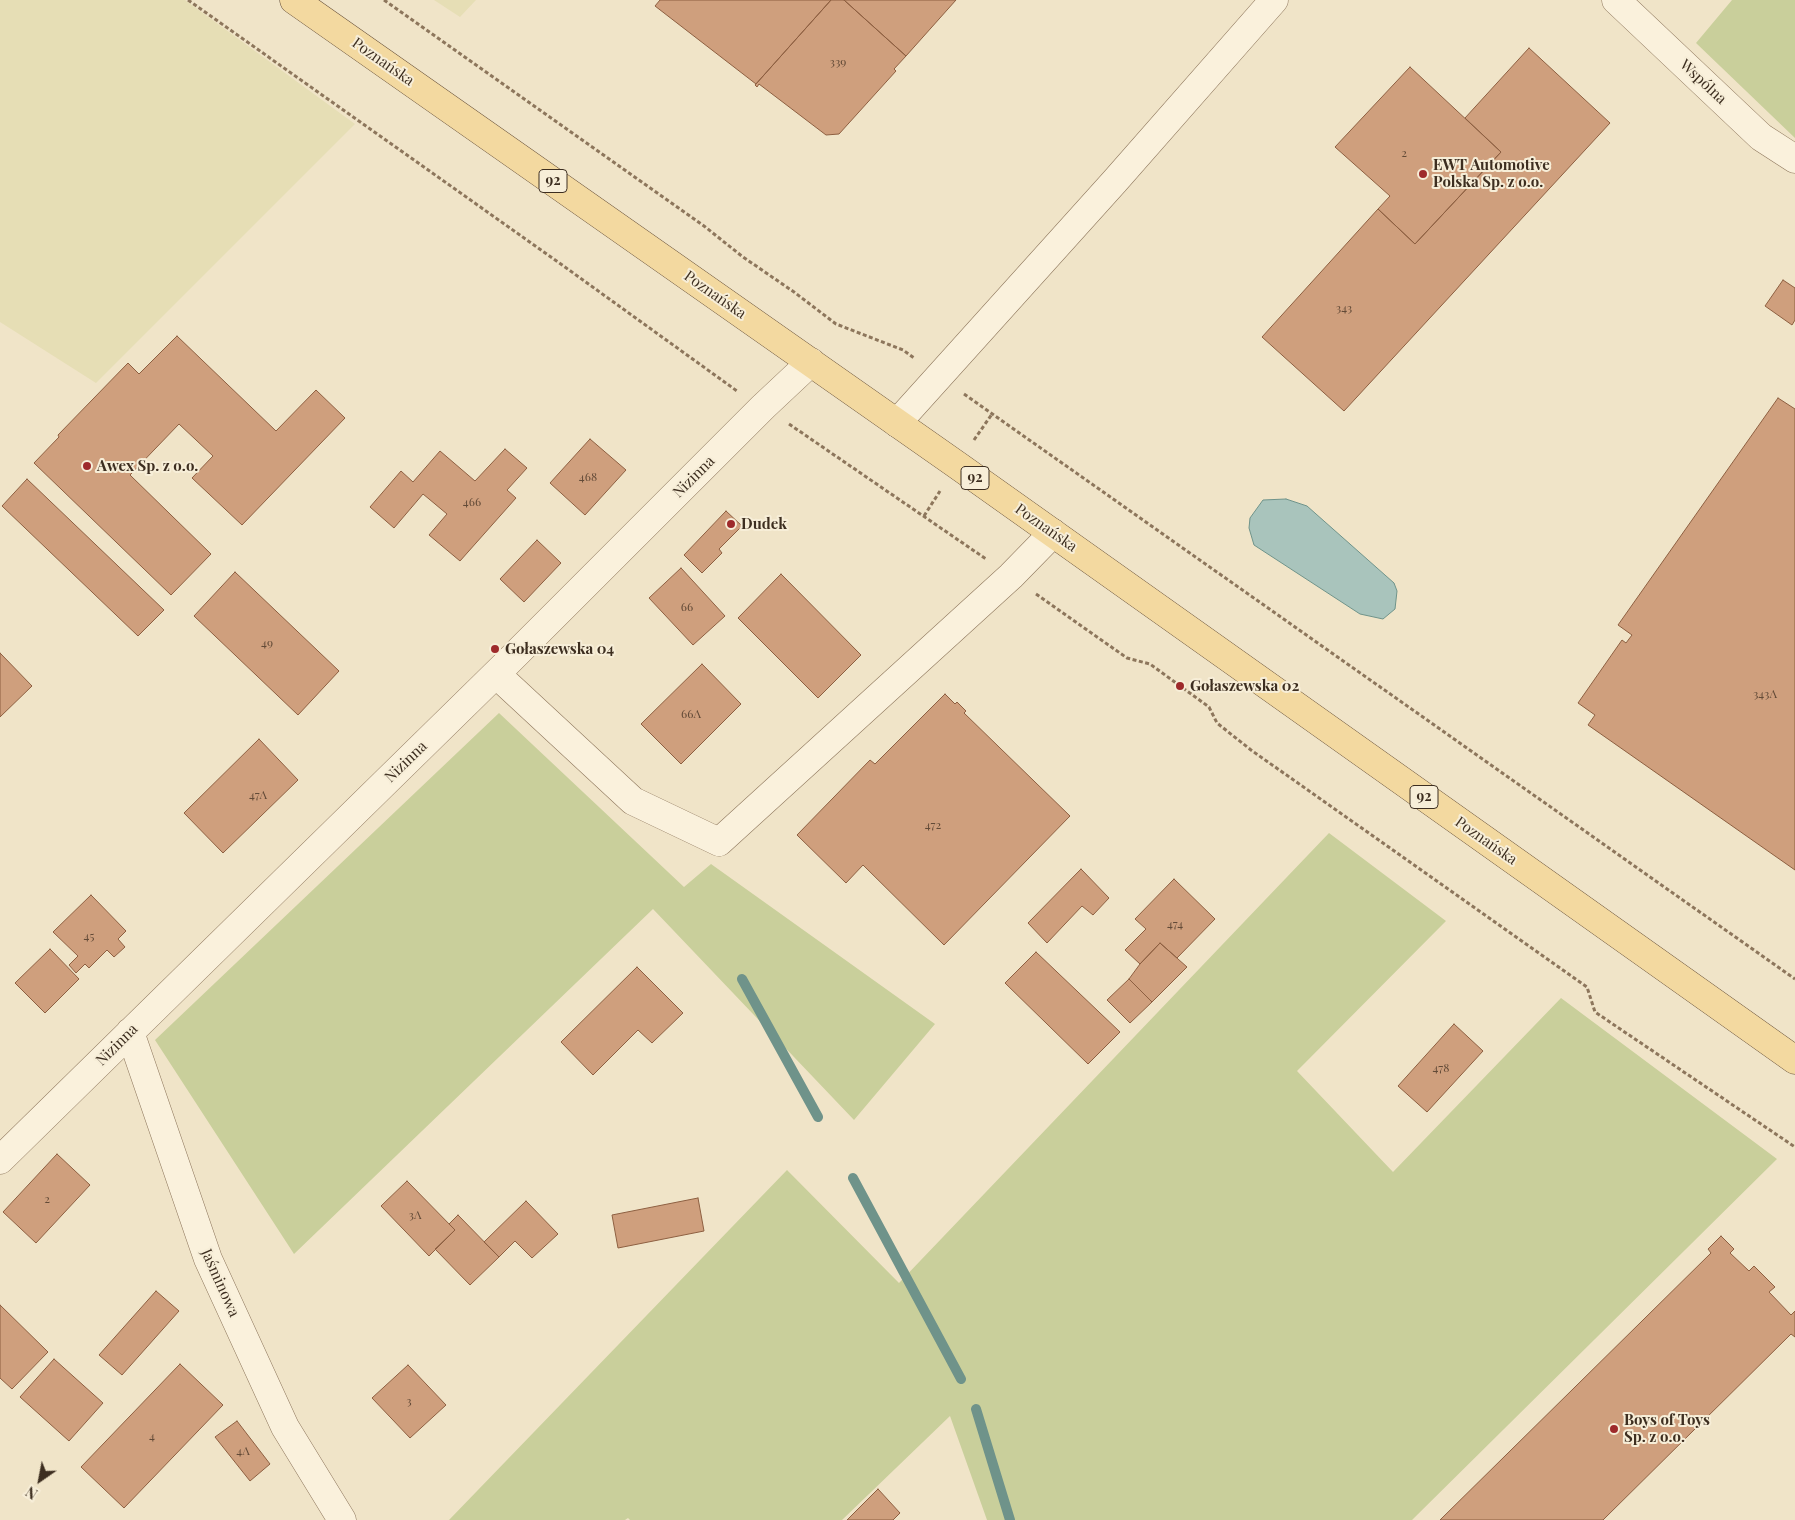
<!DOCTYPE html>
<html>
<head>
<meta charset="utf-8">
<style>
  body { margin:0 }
  #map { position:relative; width:1795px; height:1520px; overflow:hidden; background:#f0e4c8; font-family:"Playfair Display",serif }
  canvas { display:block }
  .north { position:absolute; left:15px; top:1455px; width:50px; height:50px; -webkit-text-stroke:4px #f7eed8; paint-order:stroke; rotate:213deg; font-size:14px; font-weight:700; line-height:20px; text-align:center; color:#3d2e20 }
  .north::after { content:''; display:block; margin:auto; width:18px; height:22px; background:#3d2e20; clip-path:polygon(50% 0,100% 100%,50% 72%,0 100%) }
</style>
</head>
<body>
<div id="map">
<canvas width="1795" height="1520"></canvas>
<div class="north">N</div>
</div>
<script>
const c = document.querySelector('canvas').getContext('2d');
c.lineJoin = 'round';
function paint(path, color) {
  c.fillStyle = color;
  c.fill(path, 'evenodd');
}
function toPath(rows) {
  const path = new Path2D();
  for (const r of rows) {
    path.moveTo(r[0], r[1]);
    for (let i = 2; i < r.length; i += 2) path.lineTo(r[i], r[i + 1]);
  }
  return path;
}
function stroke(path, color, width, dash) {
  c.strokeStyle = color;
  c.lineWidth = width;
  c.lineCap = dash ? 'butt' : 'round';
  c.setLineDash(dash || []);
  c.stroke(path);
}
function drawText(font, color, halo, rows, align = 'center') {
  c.font = font + ' "Playfair Display",serif';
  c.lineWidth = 4;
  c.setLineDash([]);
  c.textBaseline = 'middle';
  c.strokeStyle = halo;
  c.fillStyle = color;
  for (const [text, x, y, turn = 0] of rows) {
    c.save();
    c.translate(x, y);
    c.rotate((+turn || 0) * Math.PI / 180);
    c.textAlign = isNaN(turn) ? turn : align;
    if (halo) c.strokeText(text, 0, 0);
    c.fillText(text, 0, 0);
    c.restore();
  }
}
const farmland = toPath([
  [0,0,185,0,355,124,96,383,0,322],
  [434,0,476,0,460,17]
]);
const green = toPath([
  [1732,0,1795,0,1795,138,1696,43],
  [499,713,684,887,711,864,935,1024,854,1120,653,909,294,1254,155,1040],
  [1329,833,1446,921,1297,1071,1393,1172,1561,998,1777,1159,1412,1520,987,1520,950,1416,842,1520,630,1520,628,1518,625,1520,449,1520,787,1170,899,1283]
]);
const water = toPath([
  [1286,499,1307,506,1394,583,1397,591,1395,609,1383,619,1360,614,1254,545,1249,528,1250,518,1263,500,1286,499]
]);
const stream = toPath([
  [742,979,818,1117],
  [853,1178,961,1379],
  [976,1409,1010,1520]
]);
const building = toPath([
  [660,0,831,0,756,84,655,6,660,0],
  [831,0,844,0,906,56,894,69,896,71,839,134,826,135,759,84,757,87,755,85,831,0],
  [844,0,956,0,906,56,844,0],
  [1529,48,1610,123,1344,411,1262,337,1378,209,1415,244,1501,152,1465,118,1529,48],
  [1410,67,1501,152,1415,244,1378,209,1390,196,1335,147,1410,67],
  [1783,280,1795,288,1795,320,1792,325,1765,306,1783,280],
  [177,336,276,431,316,390,345,418,242,525,192,478,213,456,179,424,130,475,211,554,171,595,34,463,59,437,58,435,128,363,139,374,177,336],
  [1778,398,1795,409,1795,870,1588,725,1595,715,1578,703,1622,640,1626,643,1632,635,1618,625,1778,398],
  [590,439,626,470,585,515,550,483,590,439],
  [505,449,527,468,507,490,516,498,460,561,429,535,447,514,423,494,394,528,370,507,401,471,413,482,440,451,475,481,505,449],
  [27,479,164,610,138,636,2,506,27,479],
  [726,511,742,526,719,549,722,553,702,573,684,555,726,511],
  [537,540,561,563,524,602,500,579,537,540],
  [681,568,725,616,693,645,649,598,681,568],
  [235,572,339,671,298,715,194,616,235,572],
  [781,574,861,655,818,698,738,618,781,574],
  [0,653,32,686,0,717,0,653],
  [702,664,741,704,681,764,641,724,702,664],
  [945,694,955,704,957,702,966,711,964,713,1070,816,944,945,863,865,846,883,797,835,870,760,875,764,945,694],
  [259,739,298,780,223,853,184,813,259,739],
  [1081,869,1109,898,1093,915,1082,906,1047,943,1028,923,1081,869],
  [1174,879,1215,919,1177,958,1160,943,1140,964,1125,950,1146,929,1135,919,1174,879],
  [91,895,126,931,118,939,125,947,114,957,107,950,89,968,85,964,76,973,69,965,78,956,53,932,91,895],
  [1160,943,1187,967,1152,1002,1129,979,1140,964,1160,943],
  [50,949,79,979,45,1013,15,983,50,949],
  [1036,952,1120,1032,1088,1064,1005,983,1036,952],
  [637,967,683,1013,652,1043,638,1030,593,1075,561,1042,637,967],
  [1129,979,1152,1002,1130,1023,1107,1000,1129,979],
  [1454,1024,1483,1051,1427,1112,1398,1086,1454,1024],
  [57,1154,90,1185,36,1243,3,1212,57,1154],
  [407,1181,455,1230,429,1256,381,1206,407,1181],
  [698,1198,704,1231,618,1248,612,1215,698,1198],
  [526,1201,558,1234,532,1258,515,1241,499,1257,484,1242,526,1201],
  [458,1215,499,1257,470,1285,435,1249,455,1230,449,1224,458,1215],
  [1721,1236,1734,1249,1730,1253,1749,1271,1754,1266,1775,1287,1769,1292,1791,1315,1795,1311,1795,1337,1791,1334,1603,1520,1440,1520,1711,1253,1708,1249,1721,1236],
  [156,1291,179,1311,122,1375,99,1355,156,1291],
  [0,1305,48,1352,12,1389,0,1378,0,1305],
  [54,1359,103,1403,69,1441,20,1397,54,1359],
  [180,1364,223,1405,124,1508,81,1467,180,1364],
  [408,1365,446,1405,410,1438,372,1398,408,1365],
  [237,1421,270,1464,250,1481,215,1437,237,1421],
  [878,1489,900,1513,893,1520,847,1520,878,1489]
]);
const path = toPath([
  [188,0,558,262,737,391],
  [384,0,704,226,743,257,794,292,836,324,903,350,914,358],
  [964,394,1795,979],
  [789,424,986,559],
  [974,440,992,414],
  [924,516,940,491],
  [1036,594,1127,658,1150,664,1209,707,1217,723,1251,750,1587,987,1595,1012,1795,1147]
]);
const minor = toPath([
  [1616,0,1761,137,1795,159],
  [897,423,1115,181,1274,0],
  [496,674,633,801,719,842,1011,576,1053,533],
  [130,1032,208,1259,285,1427,342,1520],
  [0,1160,507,663,763,407,811,362]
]);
const major = toPath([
  [294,0,957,465,1795,1060]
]);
const markers = [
  [1423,174,5,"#9e2a2b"],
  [87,466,5,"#9e2a2b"],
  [731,524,5,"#9e2a2b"],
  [495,649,5,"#9e2a2b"],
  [1180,686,5,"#9e2a2b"],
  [1614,1429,5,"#9e2a2b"]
];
const numberNames = [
  ["339",838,62],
  ["2",1404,153],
  ["343",1344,308],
  ["468",588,477],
  ["466",472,502],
  ["66",687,607],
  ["49",267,643],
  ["343A",1765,694],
  ["66A",691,714],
  ["47A",258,795],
  ["472",933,825],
  ["474",1175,924],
  ["45",89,936],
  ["478",1441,1068],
  ["2",47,1199],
  ["3A",415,1215],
  ["3",409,1401],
  ["4",152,1436],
  ["4A",243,1451]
];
const shields = [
  [553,181,28],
  [975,478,28],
  [1424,797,28]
];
const shieldNames = [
  ["92",553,181],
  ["92",975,478],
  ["92",1424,797]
];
const streetNames = [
  ["Poznańska",383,62,35],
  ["Wspólna",1703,82,43],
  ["Poznańska",715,295,35],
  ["Nizinna",694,477,-45],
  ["Poznańska",1046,528,35],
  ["Nizinna",406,762,-44],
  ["Poznańska",1486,841,35],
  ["Nizinna",117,1045,-45],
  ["Jaśminowa",220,1283,66]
];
const poiNames = [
  ["EWT Automotive",1433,165],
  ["Polska Sp. z o.o.",1433,182],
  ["Awex Sp. z o.o.",97,466],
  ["Dudek",741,524],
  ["Gołaszewska 04",505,649],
  ["Gołaszewska 02",1190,686],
  ["Boys of Toys",1624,1420],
  ["Sp. z o.o.",1624,1437]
];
paint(farmland, '#e6deb5');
paint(green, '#c9cf9b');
paint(water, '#a9c4bc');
stroke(water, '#6f938a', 1);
stroke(stream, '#6f938a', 10);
paint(building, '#cf9f7d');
stroke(building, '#8d5f41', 1);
stroke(minor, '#8d765c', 29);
stroke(major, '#5b4430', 29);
stroke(path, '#8d765c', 3, [4, 2.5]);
stroke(minor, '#faf1dc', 28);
stroke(major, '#f3d9a0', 28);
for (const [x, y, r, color] of markers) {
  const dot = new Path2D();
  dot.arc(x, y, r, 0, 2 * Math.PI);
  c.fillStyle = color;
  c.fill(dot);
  stroke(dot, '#f7eed8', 2);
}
drawText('12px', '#624a37', null, numberNames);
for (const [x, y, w] of shields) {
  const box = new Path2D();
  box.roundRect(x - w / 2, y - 11.5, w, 23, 4);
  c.fillStyle = '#f7eed8';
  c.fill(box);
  stroke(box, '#3d2e20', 1);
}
drawText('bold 14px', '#3d2e20', null, shieldNames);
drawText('15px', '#3d2e20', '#f7eed8', streetNames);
drawText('bold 15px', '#3d2e20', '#f7eed8', poiNames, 'left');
</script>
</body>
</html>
